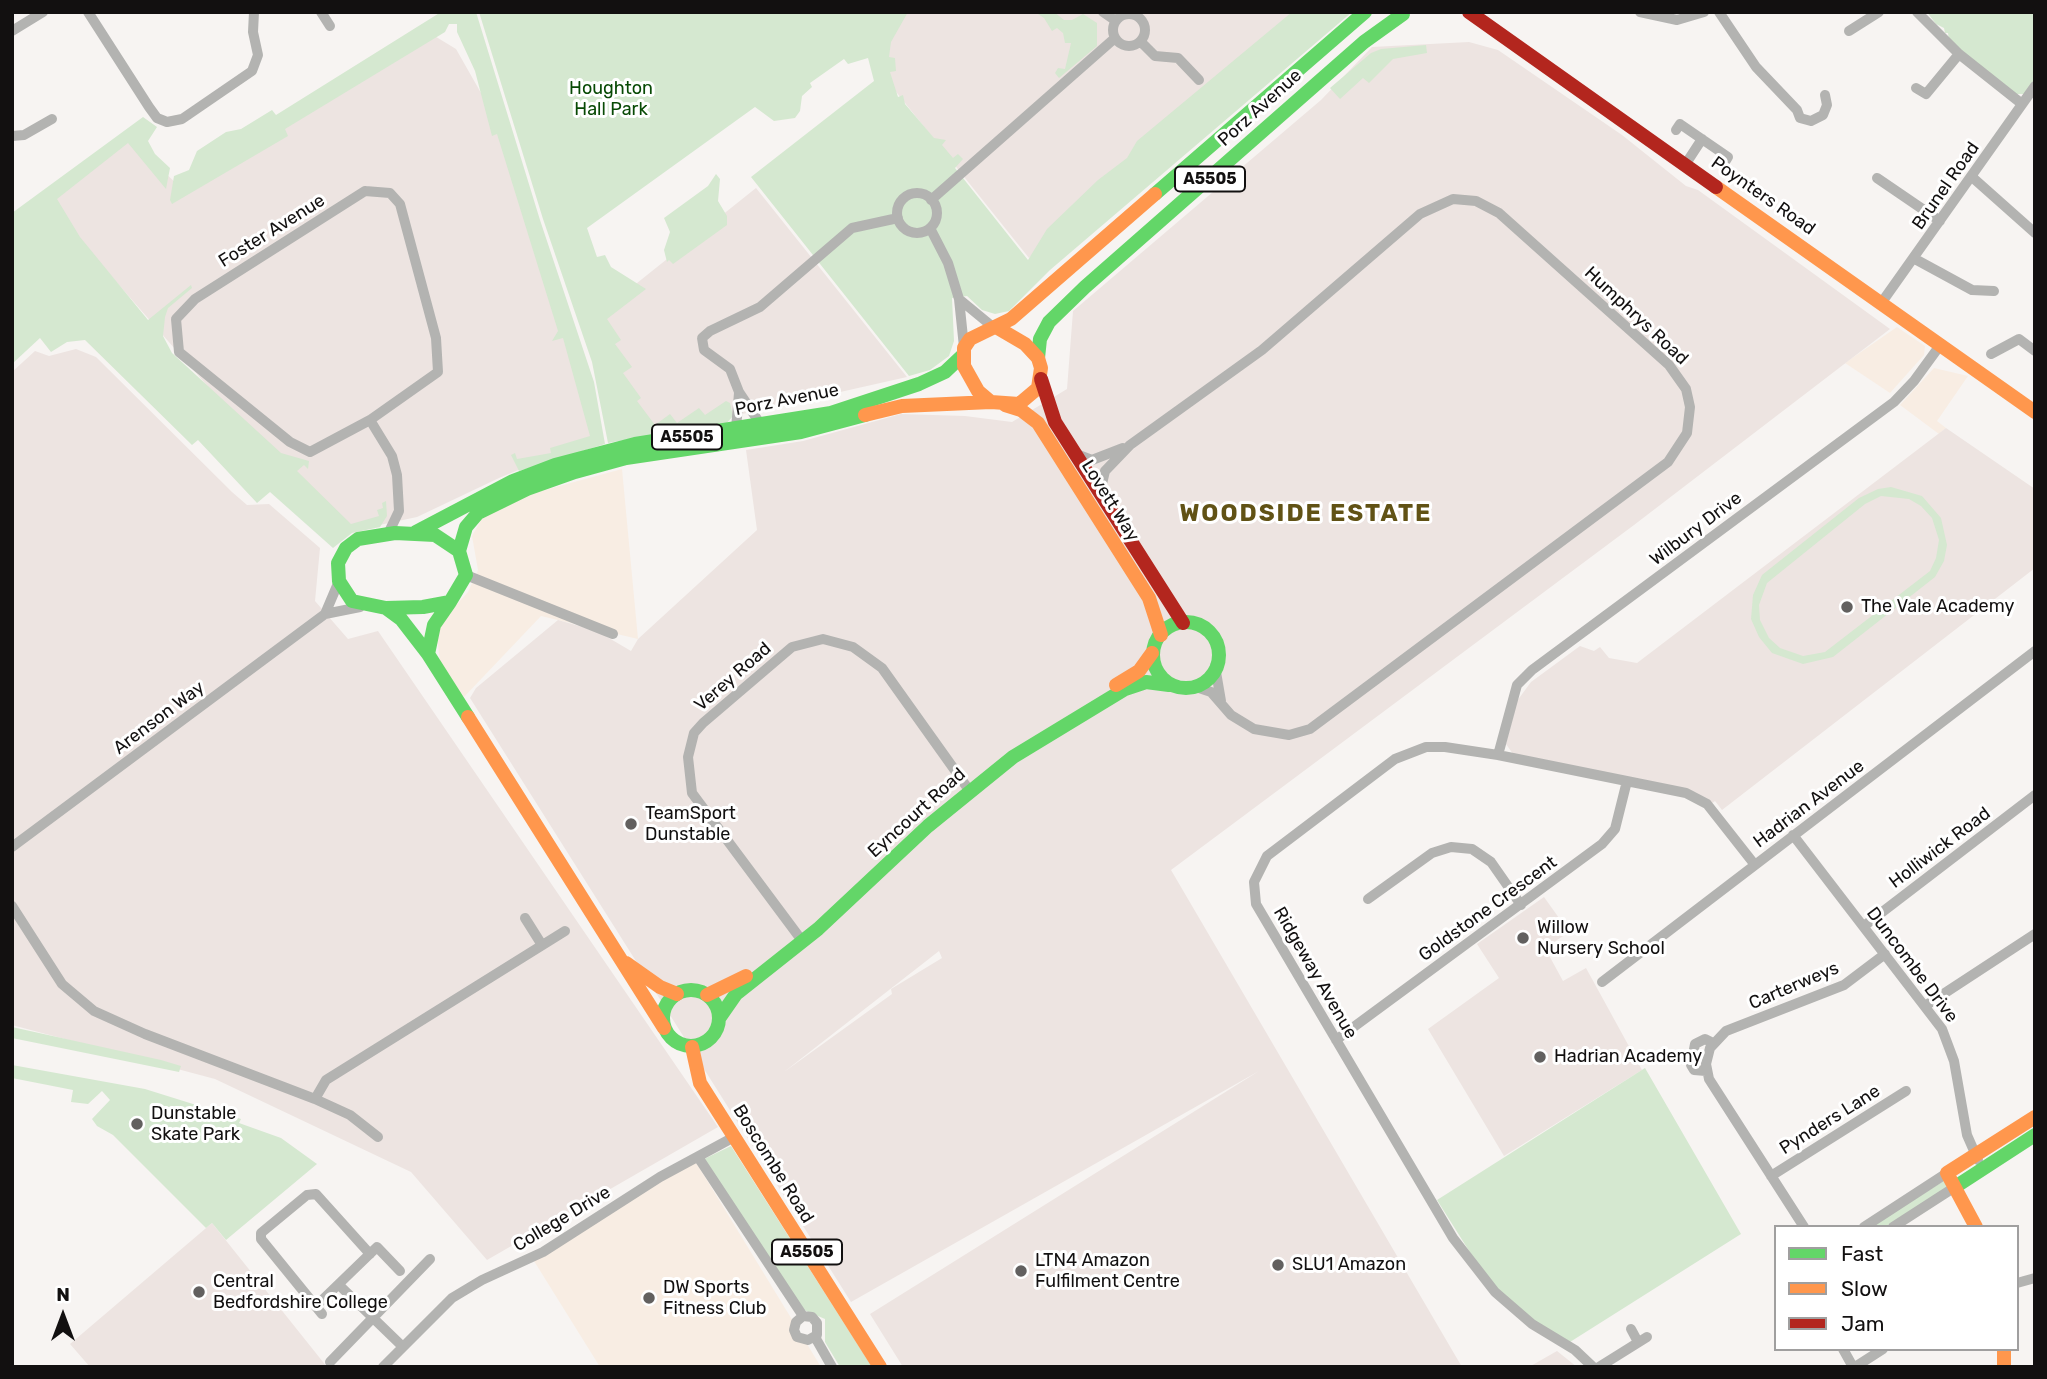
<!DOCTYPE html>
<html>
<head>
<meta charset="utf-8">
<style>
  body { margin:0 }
  #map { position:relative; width:2047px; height:1379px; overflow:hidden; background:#f7f4f2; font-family:Rubik,sans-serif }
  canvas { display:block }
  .frame { position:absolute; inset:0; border:14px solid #121010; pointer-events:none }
  .legend { position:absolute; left:1774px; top:1225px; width:245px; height:126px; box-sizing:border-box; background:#fff; border:2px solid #a09f9f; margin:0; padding:9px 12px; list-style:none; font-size:21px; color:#121010 }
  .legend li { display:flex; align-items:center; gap:14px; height:35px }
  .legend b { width:35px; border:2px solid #a09f9f }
  .north { position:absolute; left:28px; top:1281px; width:70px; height:70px; -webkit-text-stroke:5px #fff; paint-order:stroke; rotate:0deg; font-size:19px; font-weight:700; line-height:28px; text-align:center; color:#121010 }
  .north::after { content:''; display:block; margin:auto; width:24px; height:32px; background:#121010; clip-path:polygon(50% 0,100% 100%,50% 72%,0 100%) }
</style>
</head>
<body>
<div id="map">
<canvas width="2047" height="1379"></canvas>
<div class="frame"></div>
<ul class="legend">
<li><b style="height:9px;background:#63d668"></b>Fast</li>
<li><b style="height:9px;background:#ff974d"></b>Slow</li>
<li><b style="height:9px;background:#b3261e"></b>Jam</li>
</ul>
<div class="north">N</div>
</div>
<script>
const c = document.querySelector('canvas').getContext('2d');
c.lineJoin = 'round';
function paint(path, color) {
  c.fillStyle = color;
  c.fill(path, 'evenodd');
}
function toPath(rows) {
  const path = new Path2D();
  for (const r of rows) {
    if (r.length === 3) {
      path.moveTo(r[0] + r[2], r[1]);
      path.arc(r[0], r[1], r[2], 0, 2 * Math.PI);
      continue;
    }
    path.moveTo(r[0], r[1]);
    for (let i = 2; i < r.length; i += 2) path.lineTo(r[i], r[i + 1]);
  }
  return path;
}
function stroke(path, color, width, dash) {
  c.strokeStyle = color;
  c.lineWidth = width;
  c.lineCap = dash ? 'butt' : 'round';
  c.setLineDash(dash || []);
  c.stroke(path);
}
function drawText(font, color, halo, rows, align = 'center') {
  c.font = font + ' Rubik,sans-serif';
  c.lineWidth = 6;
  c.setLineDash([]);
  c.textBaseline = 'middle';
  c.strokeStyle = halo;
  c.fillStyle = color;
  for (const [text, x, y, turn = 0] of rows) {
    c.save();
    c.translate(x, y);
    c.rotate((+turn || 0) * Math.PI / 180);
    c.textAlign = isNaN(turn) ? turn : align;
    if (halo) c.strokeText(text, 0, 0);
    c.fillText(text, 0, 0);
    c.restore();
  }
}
const commercial = toPath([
  [1897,327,1925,346,1924,355,1890,393,1845,363],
  [1934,368,1968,376,1937,421,1946,428,1939,434,1900,405],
  [622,469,638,639,541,616,464,697,440,662,437,637,440,623,468,592,478,570,472,536,483,517,530,494],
  [694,1159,821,1367,600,1367,534,1261]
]);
const built = toPath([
  [896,12,1306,12,1300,22,1029,258,857,43],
  [428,32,456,49,514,151,598,437,499,478,417,517,337,534,48,204,126,136,179,186],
  [1469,42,1498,50,1622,135,1686,186,1698,190,1890,329,1634,525,1171,870,1462,1367,903,1367,870,1314,1259,1071,851,1302,470,698,476,688,558,620,597,631,631,651,638,639,757,530,746,450,803,441,901,414,965,416,1012,422,1067,389,1073,311,1321,100,1372,47],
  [939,951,942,958,891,989,892,994,784,1072],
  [756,188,907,377,631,439,602,311],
  [76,349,96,357,232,492,247,505,269,504,320,548,315,601,348,639,378,631,718,1127,487,1260,411,1172,215,1079,12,1025,12,372,35,351,49,356],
  [1946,428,2035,489,2035,568,1722,810,1715,801,1711,804,1513,754,1506,744,1517,701,1531,682,1580,646,1594,651,1600,647,1609,658,1637,663],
  [1544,897,1569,932,1545,948,1563,981,1586,968,1642,1070,1504,1156,1428,1029,1499,978,1477,944],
  [212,1223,327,1367,90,1367,70,1344],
  [1557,1351,1577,1367,1529,1367]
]);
const green = toPath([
  [441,12,476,12,540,220,594,382,605,444,519,471,511,455,515,453,517,459,551,453,550,448,590,436,563,338,552,341,558,331,497,134,492,136,475,71,457,32,457,24,449,24,445,32,285,129,288,136,172,204,170,200,174,176,189,170,197,151,226,132,241,129,272,110,276,115],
  [479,12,908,12,891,42,889,57,895,58,896,71,890,72,898,97,903,95,905,104,934,138,946,140,942,145,953,158,958,154,963,159,955,168,1028,260,1047,229,1098,180,1127,158,1137,141,1292,12,1352,12,1050,270,1009,311,995,314,982,310,967,296,952,298,954,341,949,356,930,370,909,376,751,177,874,81,868,58,848,64,844,59,810,83,812,87,802,96,800,111,795,118,774,121,755,107,587,228,597,257,605,255,611,267,646,289,607,319,621,340,615,344,632,367,623,373,641,398,637,401,655,425,670,414,677,423,699,408,705,415,726,401,730,403,733,416,726,424,664,433,661,427,656,429,657,434,608,443,592,362,543,219],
  [1035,12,1054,12,1064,20,1072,20,1083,14,1097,23,1097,46,1059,78,1055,73,1058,68,1065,69,1071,43,1065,43,1063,33,1057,28,1052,31,1044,18],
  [1927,12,2035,12,2035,81,2029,90,2024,94,2015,94,1949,40,1948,33,1945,33,1944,28,1936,24],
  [1426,45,1427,53,1393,59,1369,83,1363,78,1340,99,1330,88,1371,53,1381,49],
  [143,117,157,127,148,141,155,154,170,168,166,189,128,143,57,199,80,237,148,320,191,285,192,288,168,308,165,317,163,336,172,353,281,453,309,461,308,469,304,465,297,471,351,524,379,516,377,510,383,508,382,503,386,501,387,516,380,527,352,533,333,548,270,492,257,503,198,440,192,445,85,340,67,342,51,352,40,338,12,364,12,213],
  [716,174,720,179,718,201,727,216,727,225,673,264,669,260,667,262,664,250,670,232,664,218,708,186],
  [1891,487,1922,496,1941,518,1947,545,1944,561,1935,577,1833,657,1803,664,1772,653,1759,637,1751,619,1753,595,1762,575,1859,498,1878,489],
  [1881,496,1909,499,1921,506,1932,518,1939,540,1936,558,1930,571,1825,652,1803,656,1780,648,1769,638,1760,620,1759,605,1767,583,1865,504],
  [12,1027,161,1060,181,1066,179,1072,12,1038],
  [12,1065,145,1089,241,1119,239,1123,281,1138,317,1164,226,1240,212,1223,206,1228,113,1135,97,1126,92,1119,110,1100,102,1091,88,1104,71,1102,73,1090,12,1078],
  [1645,1068,1741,1234,1570,1342,1533,1320,1501,1293,1478,1265,1437,1200],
  [731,1146,872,1367,840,1367,825,1342,825,1319,804,1310,704,1159],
  [1945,1180,1949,1186,1885,1227,1871,1227]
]);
const street = toPath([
  [88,12,149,107,157,118,167,122,182,119,252,71,258,55,253,32,254,12],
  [321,12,330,26],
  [1103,12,1116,21],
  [1640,12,1677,20,1704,12],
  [1719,12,1756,67,1797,110,1800,118,1811,121,1823,115,1827,105,1825,95],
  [1917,12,1959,54,2022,104],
  [1129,30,16],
  [12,31,43,12],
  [1849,31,1879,12],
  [1141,42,1155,56,1178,58,1199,80],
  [1916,88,1926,94,1959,54],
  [1676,130,1680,124,1728,157,1725,162],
  [12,136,24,135,52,119],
  [1685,165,1702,139],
  [1972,177,2035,233],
  [1877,178,1940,221],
  [365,191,390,193,400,204,436,338,438,372,370,420,310,452,290,442,179,352,176,319,195,299,365,191],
  [917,213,20],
  [931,200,1115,38],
  [930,228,948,263,959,299,964,347],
  [1915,259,1972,290,1994,291],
  [959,299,993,327],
  [1882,302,2035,86],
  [1991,354,2019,339,2035,351],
  [370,420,392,456,397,475,399,511,388,534],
  [761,425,739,392,730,369,704,350,702,338,710,331,760,307,852,228,898,218],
  [736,429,739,393],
  [1076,454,1092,460,1123,448],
  [1100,492,1105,471,1130,445,1262,350,1420,214,1453,199,1476,201,1499,213,1669,365,1686,389,1690,407,1687,433,1668,462,1310,729,1289,735,1254,729,1231,715,1211,692,1193,686],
  [466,575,613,634],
  [325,614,339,581],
  [1215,666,1221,701],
  [1498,755,1517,685,1532,670,1894,402,1914,381,1941,344],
  [1793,835,1942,1029,1954,1061,1967,1135,1978,1160],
  [12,847,325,614,360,607],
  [1368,899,1432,853,1451,847,1472,849,1491,862,1521,905],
  [12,906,62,984,94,1011,145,1034,315,1099,350,1115,378,1137],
  [525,918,542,945],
  [1864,926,2035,795],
  [803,942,692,793,688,757,694,733,703,723,792,647,823,639,853,647,882,668,969,790],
  [1602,982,2035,651],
  [1925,1006,2035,934],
  [1336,1040,1602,844,1615,829,1627,781],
  [1706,1071,1694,1070,1691,1065,1695,1044,1705,1039,1713,1043],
  [315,1099,326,1080,565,931],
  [698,1157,803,1316,812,1317,817,1323,817,1335,808,1340,797,1337,794,1330,796,1322,803,1316],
  [1771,1176,1906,1091],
  [1804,1227,1709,1079,1706,1064,1710,1048,1726,1031,1844,985,1885,954],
  [1864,1227,1947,1173],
  [1893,1227,1955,1187],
  [2017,1283,2035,1278],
  [339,1285,402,1346],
  [316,1306,377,1247,400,1271],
  [322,1314,261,1239,261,1233,307,1195,316,1194,370,1254],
  [1631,1329,1638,1342],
  [815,1337,832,1367],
  [1843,1349,1853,1367],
  [330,1362,430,1259],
  [383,1367,452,1298,482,1280,543,1252,660,1177,734,1137],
  [1593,1367,1575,1350,1532,1324,1495,1292,1453,1238,1256,904,1254,882,1267,856,1395,759,1426,747,1445,747,1498,755,1686,793,1707,804,1755,865],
  [1599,1367,1647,1337],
  [1855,1367,1883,1349]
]);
const fast = toPath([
  [1155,194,1365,12],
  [1038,358,1040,339,1049,322,1085,287,1364,42,1403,14],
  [416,532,513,481,555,465,635,444,831,413,919,384,945,372,963,355],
  [459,551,466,527,478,513,527,489,575,472,626,458,801,432,865,415],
  [386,608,423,607,450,602,466,575,459,551,435,535,395,533,358,539,346,548,338,563,339,581,352,601,386,608,401,619,428,654,468,717],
  [1186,655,33],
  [428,654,434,625,450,602],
  [691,1018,28],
  [720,1017,736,994,818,929,928,826,1013,757,1125,689,1146,682,1169,685],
  [1955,1187,2035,1135]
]);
const slow = toPath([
  [1716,187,2035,412],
  [996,327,1025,344,1038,358,1041,368,1038,388,1019,404,991,402,978,391,964,366,964,348,970,339,1011,319,1155,194],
  [1005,405,1021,410,1038,423,1149,598,1161,635],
  [865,415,902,406,991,402],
  [1116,685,1139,671,1152,653],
  [468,717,664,1028],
  [626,963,660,987,677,994],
  [707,995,746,976],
  [692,1047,700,1083,880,1367],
  [1976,1227,1947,1173,2035,1117],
  [2004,1349,2004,1367]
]);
const jam = toPath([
  [1469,12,1716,187],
  [1041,379,1055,422,1183,623]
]);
const markers = [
  [1847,607,7,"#62605f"],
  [631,824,7,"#62605f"],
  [1523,938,7,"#62605f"],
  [1540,1057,7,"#62605f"],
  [137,1124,7,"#62605f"],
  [1278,1265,7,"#62605f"],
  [1021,1271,7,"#62605f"],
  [199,1292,7,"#62605f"],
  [649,1298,7,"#62605f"]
];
const shields = [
  [1210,179,70],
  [687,437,70],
  [807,1252,70]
];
const shieldNames = [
  ["A5505",1210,179],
  ["A5505",687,437],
  ["A5505",807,1252]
];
const parkNames = [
  ["Houghton",611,89],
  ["Hall Park",611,110]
];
const streetNames = [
  ["Porz Avenue",1260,108,-42],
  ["Brunel Road",1946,186,-55],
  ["Poynters Road",1763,196,35],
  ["Foster Avenue",272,231,-32],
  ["Humphrys Road",1636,316,43],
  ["Porz Avenue",787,400,-11],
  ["Lovett Way",1110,501,58],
  ["Wilbury Drive",1696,529,-37],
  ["Verey Road",733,677,-41],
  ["Arenson Way",159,718,-37],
  ["Hadrian Avenue",1809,804,-37],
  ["Eyncourt Road",917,813,-42],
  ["Holliwick Road",1940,848,-37],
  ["Goldstone Crescent",1488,909,-36],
  ["Duncombe Drive",1912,965,53],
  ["Ridgeway Avenue",1315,973,60],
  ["Carterweys",1794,986,-23],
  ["Pynders Lane",1830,1120,-32],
  ["Boscombe Road",773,1164,58],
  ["College Drive",562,1219,-31]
];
const poiNames = [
  ["The Vale Academy",1861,607],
  ["TeamSport",645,814],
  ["Dunstable",645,835],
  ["Willow",1537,928],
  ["Nursery School",1537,949],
  ["Hadrian Academy",1554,1057],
  ["Dunstable",151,1114],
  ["Skate Park",151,1135],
  ["LTN4 Amazon",1035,1261],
  ["Fulfilment Centre",1035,1282],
  ["SLU1 Amazon",1292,1265],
  ["Central",213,1282],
  ["Bedfordshire College",213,1303],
  ["DW Sports",663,1288],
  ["Fitness Club",663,1309]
];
const districtNames = [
  ["WOODSIDE ESTATE",1306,514]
];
paint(commercial, '#f8ede3');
paint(built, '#ede4e1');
paint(green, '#d5e8d0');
stroke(street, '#b3b3b1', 10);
stroke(fast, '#63d668', 14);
stroke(slow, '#ff974d', 14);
stroke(jam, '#b3261e', 14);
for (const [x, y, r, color] of markers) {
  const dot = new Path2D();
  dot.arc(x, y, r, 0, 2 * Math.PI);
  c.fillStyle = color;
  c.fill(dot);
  stroke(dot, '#fff', 2.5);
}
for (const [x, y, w] of shields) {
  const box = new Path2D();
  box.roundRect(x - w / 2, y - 12.5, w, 25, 5);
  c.fillStyle = '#fff';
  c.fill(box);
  stroke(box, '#121010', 2);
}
drawText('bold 16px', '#121010', null, shieldNames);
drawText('18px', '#084a05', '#fff', parkNames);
drawText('18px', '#121010', '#fff', streetNames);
drawText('18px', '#121010', '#fff', poiNames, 'left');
c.letterSpacing = '2px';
drawText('bold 24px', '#615215', '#fff', districtNames);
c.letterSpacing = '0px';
</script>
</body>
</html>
